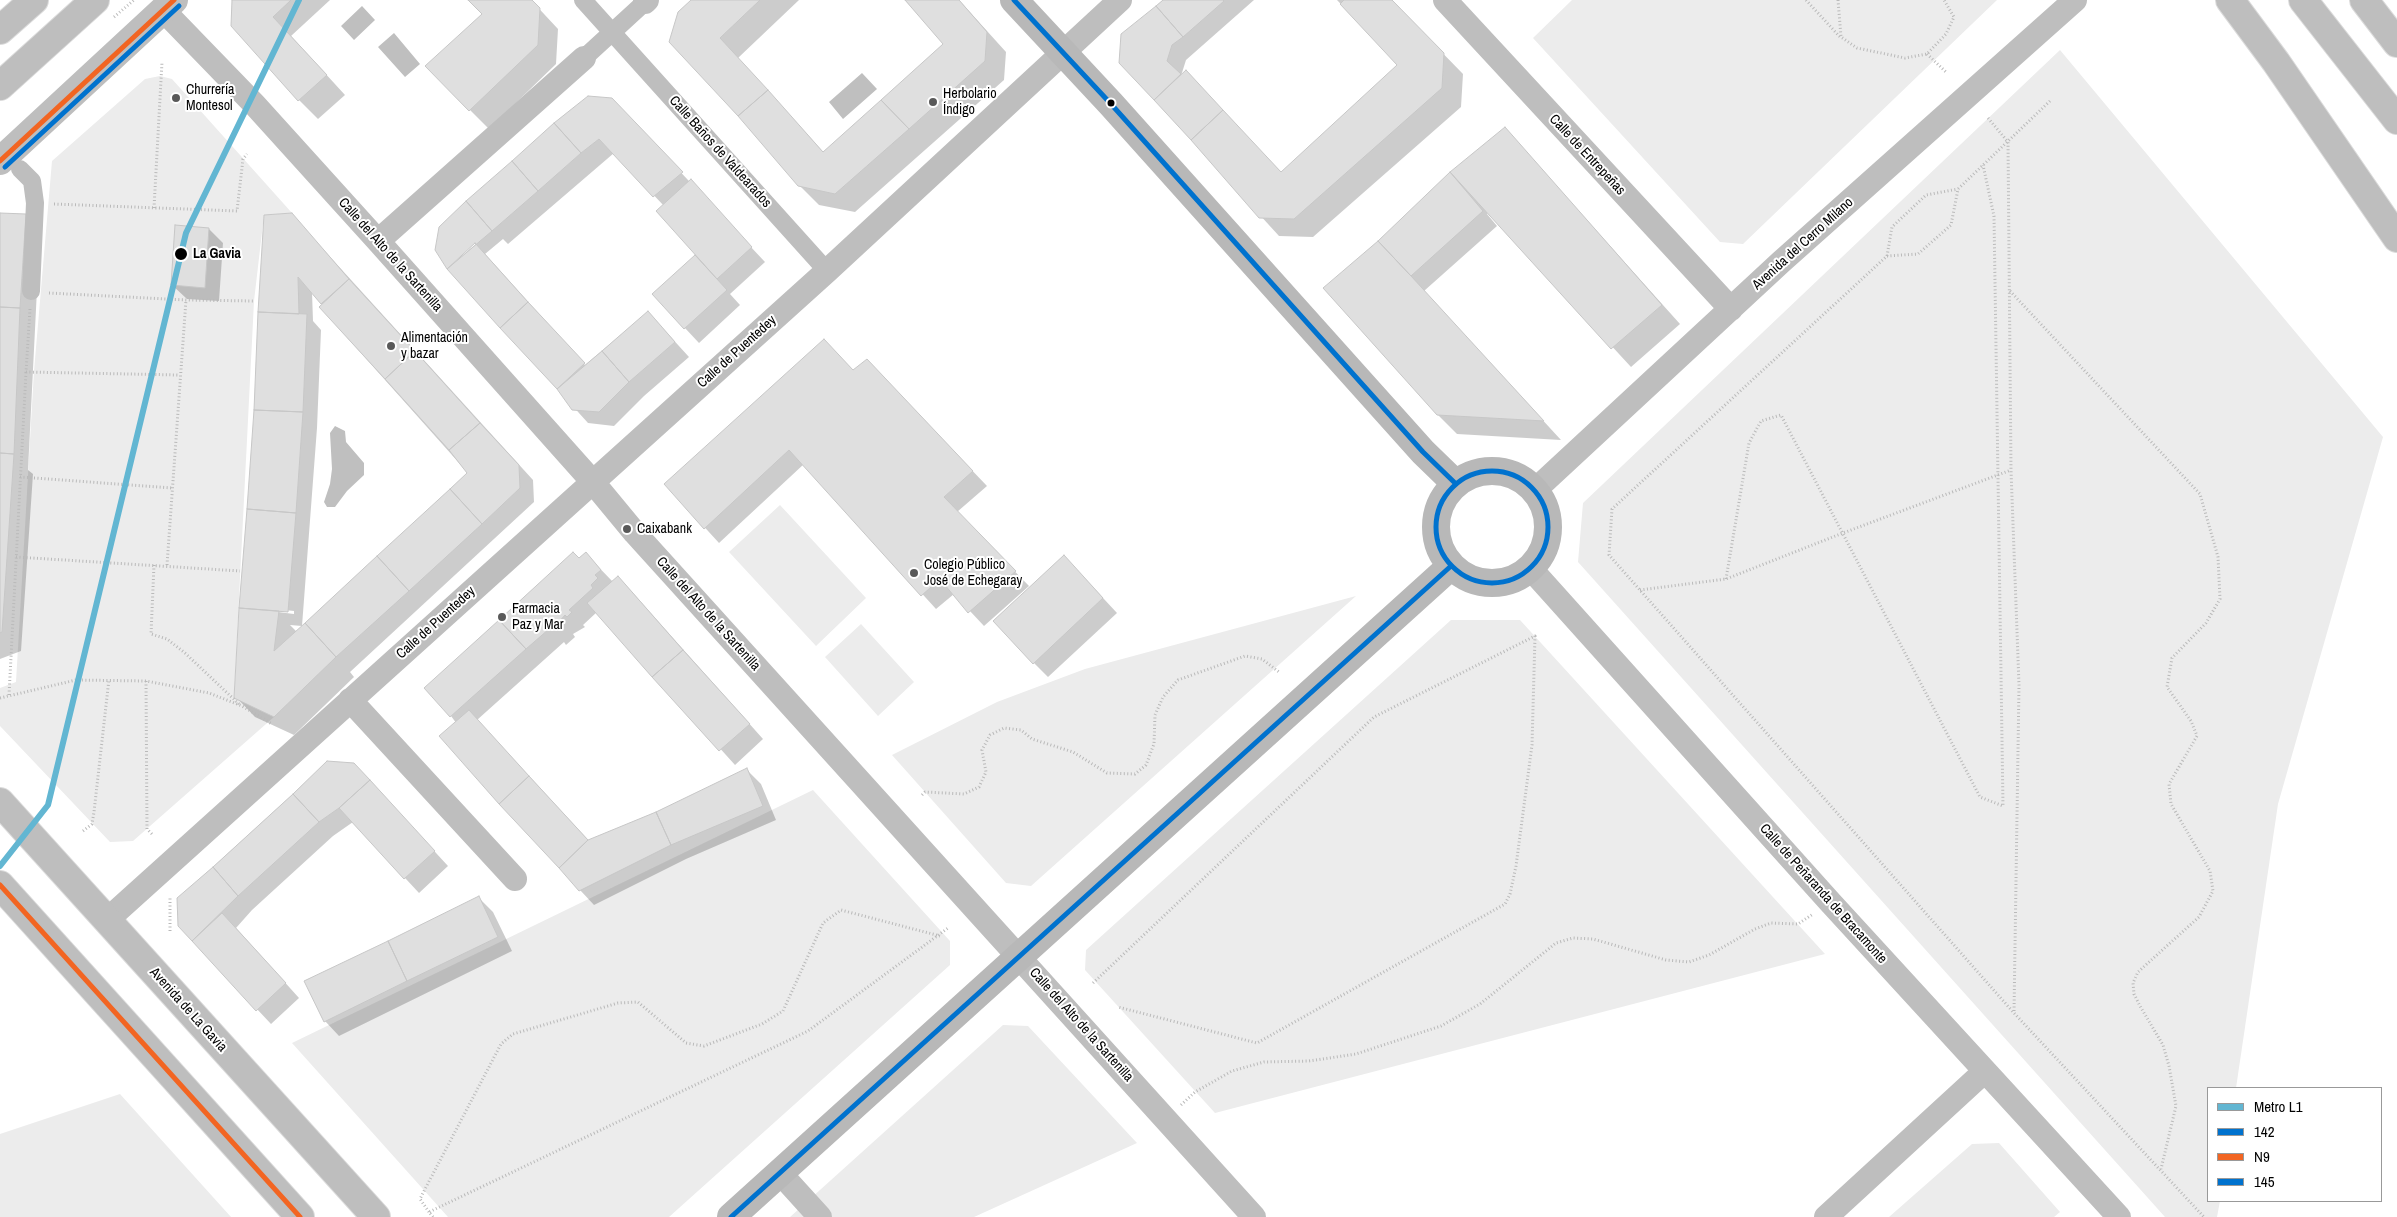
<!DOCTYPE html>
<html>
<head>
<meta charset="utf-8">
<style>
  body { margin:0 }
  #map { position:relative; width:2397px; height:1217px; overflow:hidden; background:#fff; font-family:"Archivo Narrow",sans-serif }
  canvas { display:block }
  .legend { position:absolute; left:2207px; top:1087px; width:175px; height:115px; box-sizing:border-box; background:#fff; border:1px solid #999; margin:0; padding:6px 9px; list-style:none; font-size:15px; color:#000 }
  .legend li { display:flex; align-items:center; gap:10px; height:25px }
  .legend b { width:25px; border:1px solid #999 }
</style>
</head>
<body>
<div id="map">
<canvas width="2397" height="1217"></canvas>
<ul class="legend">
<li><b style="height:6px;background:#62b6d2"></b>Metro L1</li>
<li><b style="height:6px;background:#0072ce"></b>142</li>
<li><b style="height:6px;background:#f26522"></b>N9</li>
<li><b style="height:6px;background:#0072ce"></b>145</li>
</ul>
</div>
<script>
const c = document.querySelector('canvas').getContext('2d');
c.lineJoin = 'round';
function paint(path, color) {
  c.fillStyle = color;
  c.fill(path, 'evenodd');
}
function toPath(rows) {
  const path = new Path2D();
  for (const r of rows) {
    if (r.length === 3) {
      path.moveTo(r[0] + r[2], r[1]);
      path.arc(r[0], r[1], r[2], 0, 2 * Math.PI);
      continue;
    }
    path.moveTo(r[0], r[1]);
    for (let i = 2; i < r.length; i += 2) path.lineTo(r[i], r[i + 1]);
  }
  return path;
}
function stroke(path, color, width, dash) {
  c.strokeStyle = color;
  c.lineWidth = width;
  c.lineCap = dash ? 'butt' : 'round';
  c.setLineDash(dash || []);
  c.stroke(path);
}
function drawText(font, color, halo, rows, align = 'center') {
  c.font = font + ' "Archivo Narrow",sans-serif';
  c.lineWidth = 4;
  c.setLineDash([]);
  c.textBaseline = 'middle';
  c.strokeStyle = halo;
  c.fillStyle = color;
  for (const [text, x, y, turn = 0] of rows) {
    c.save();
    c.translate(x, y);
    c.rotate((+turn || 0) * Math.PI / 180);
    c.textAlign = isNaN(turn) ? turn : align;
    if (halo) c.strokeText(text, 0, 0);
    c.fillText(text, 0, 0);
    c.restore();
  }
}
const green = toPath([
  [1572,0,1997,0,1743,244,1720,242,1533,38],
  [2060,50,2383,437,2278,804,2236,1088,2208,1088,2208,1201,2220,1201,2217,1217,2165,1217,1578,562,1583,503],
  [160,76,172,79,292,213,264,215,254,301,234,697,274,717,133,841,110,842,0,726,0,688,16,682,34,371,52,161,145,79],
  [780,505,866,598,816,646,729,552],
  [1356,596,1031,886,1006,883,892,755,997,702,1085,669],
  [1451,620,1520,620,1825,954,1215,1113,1085,970,1086,950],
  [861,624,914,682,878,716,825,657],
  [813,790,950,941,950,965,669,1217,448,1217,292,1043],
  [1003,1025,1028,1026,1137,1143,974,1217,790,1217],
  [120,1094,231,1217,0,1217,0,1134],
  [1999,1143,2060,1212,2054,1217,1889,1217,1972,1144]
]);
const water = toPath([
  [362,6,375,20,354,40,341,26],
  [394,33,420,64,405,77,378,47],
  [862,73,877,89,843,119,829,102],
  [335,426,345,431,346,442,364,463,364,475,347,491,335,507,327,507,324,502,330,484,332,469,330,433]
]);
const shadow = toPath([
  [233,0,330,0,291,36,345,95,318,119,299,100],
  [470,0,531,0,558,29,556,64,489,129,470,110,484,14],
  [693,0,799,0,738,58,824,153,945,44,905,0,959,0,1006,52,1004,80,855,212,819,205,799,185],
  [1163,0,1254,0,1186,60,1181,76,1282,173,1398,65,1337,0,1391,0,1463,74,1461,107,1313,237,1279,236,1121,63,1123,35],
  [626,114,765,262,730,294,740,305,699,343,654,295,697,255,664,206,614,153,508,244,503,239,485,254,585,365,648,312,689,357,644,396,614,426,588,423,448,268],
  [1505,129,1680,324,1631,367,1488,212,1487,214,1497,226,1424,291,1561,440,1457,434,1438,415,1379,242,1451,173],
  [0,214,40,229,28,470,33,474,21,651,0,659],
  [292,215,533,480,534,502,350,672,354,677,294,735,255,717,236,697],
  [312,292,323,305,320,307,468,473,297,632,290,625,302,626,317,428,321,330,313,321],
  [275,609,294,611,294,614,278,612],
  [209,229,223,243,219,301,187,299,172,285],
  [853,371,881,375,987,486,957,512,1029,586,984,626,954,594,936,609,804,464,719,543,665,484],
  [586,554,613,582,618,577,632,592,763,739,735,765,597,612,583,625,585,627,573,634,575,637,566,645,564,642,477,720,589,841,657,813,747,770,761,784,776,820,686,859,594,905,580,890,451,716],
  [1078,571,1117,613,1048,677,1034,663],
  [327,763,368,779,448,866,419,893,353,822,333,836,252,910,236,928,299,998,271,1024,179,926,178,899],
  [479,898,493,912,512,951,339,1036,325,1021]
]);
const building = toPath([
  [232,0,291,0,273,17,327,75,298,101,231,26,232,0],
  [468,0,532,0,540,8,538,45,469,111,425,66,482,14,468,0],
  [691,0,760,0,720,38,768,90,738,116,669,42,678,12,691,0],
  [905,0,959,0,987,32,985,61,909,129,881,100,943,44,905,0],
  [1163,0,1223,0,1224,1,1183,37,1156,6,1163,0],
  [1344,0,1392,0,1444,53,1442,88,1294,219,1259,218,1191,140,1223,110,1281,172,1397,65,1340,4,1344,0],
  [1156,6,1183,37,1172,45,1167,61,1181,74,1154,100,1119,63,1121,34,1156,6],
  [1186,70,1223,110,1191,140,1154,100,1186,70],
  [768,90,823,152,881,100,909,129,835,194,798,186,738,116,768,90],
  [588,96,612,98,683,172,653,197,599,139,581,153,554,123,588,96],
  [554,123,581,153,538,191,512,161,554,123],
  [1505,127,1662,305,1611,349,1450,172,1505,127],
  [512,161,538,191,492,231,466,201,512,161],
  [1450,172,1483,211,1411,276,1378,241,1450,172],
  [691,179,752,247,717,279,656,211,691,179],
  [466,201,492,231,447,269,435,250,439,227,466,201],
  [0,213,26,214,20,308,0,307,0,213],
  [292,213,349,279,321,304,298,277,299,314,258,312,264,215,292,213],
  [175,225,209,228,205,288,171,285,175,225],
  [1378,241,1411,276,1544,421,1437,415,1323,288,1378,241],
  [475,243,528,302,500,328,447,269,475,243],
  [695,255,727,290,684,329,652,294,695,255],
  [349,279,415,351,385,379,319,307,349,279],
  [528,302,585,363,557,389,500,328,528,302],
  [0,307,20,308,14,454,0,453,0,307],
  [648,311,675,342,629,382,602,351,648,311],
  [258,312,307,314,303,412,254,410,258,312],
  [824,339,853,370,867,359,973,471,944,497,1016,571,968,613,940,579,921,596,789,450,704,529,664,484,824,339],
  [415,351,480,423,449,450,385,379,415,351],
  [602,351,629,382,599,412,572,410,557,389,602,351],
  [254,410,303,412,296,513,247,509,254,410],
  [480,423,519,465,520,488,482,524,450,489,467,473,449,450,480,423],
  [0,453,14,454,2,632,0,633,0,453],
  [450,489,482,524,409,591,377,556,450,489],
  [247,509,296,513,288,612,239,608,247,509],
  [573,552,579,558,586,552,601,570,595,575,598,578,591,585,593,588,569,610,572,612,567,617,565,615,551,631,549,629,526,649,499,620,573,552],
  [1064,555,1103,598,1033,664,993,621,1064,555],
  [377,556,409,591,336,657,305,623,377,556],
  [618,576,683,650,652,677,587,603,618,576],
  [239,608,279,611,274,651,305,623,336,657,274,717,234,698,239,608],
  [499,620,526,649,450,717,424,688,499,620],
  [683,650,750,724,719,751,652,677,683,650],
  [469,710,529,776,499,804,439,736,469,710],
  [327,761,354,763,370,780,339,808,319,822,293,794,327,761],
  [747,768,763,806,671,845,656,812,747,768],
  [529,776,588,840,559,868,499,804,529,776],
  [370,780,435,851,404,879,339,808,370,780],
  [293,794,319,822,238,896,213,867,293,794],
  [656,812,671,845,579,891,559,868,588,840,656,812],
  [213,867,238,896,192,941,178,926,177,898,213,867],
  [479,896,498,937,407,981,388,941,479,896],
  [222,913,286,983,256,1011,192,941,222,913],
  [388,941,407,981,324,1022,304,981,388,941]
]);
const path = toPath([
  [1806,0,1840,37],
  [1838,0,1841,37,1857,48,1905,58,1927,54,1946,34,1954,17,1944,0],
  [114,17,134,0],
  [1927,54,1946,72],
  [2050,101,1958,189,1951,225,1918,254,1887,256,1612,509,1609,555,2014,1013,2204,1217],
  [1988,118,2008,142,2011,470,2019,685,2014,1012],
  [54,204,237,211,243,159,247,154],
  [154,208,162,62],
  [1887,256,1892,227,1926,195,1958,189],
  [2010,291,2200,494,2218,557,2220,599,2206,623,2172,658,2167,687,2191,721,2197,736,2169,784,2171,804,2210,871,2213,891,2199,917,2138,972,2133,983,2134,994,2140,1006,2163,1045,2169,1066,2176,1106,2161,1169],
  [49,293,186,300,254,301],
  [30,309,26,372,179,375],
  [20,477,172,488],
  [16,557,240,571],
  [154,565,151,634,167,639,185,653,240,705],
  [167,565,186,300],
  [1726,579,1749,443,1761,421,1781,415,1980,797,2003,806,1994,216,1983,165],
  [1640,590,1726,579,1843,533,2011,470],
  [146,681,147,829,152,834],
  [9,695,26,372],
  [0,698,76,680,146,681,209,693,242,706,272,724],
  [922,795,925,792,964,794,979,787,986,772,982,750,990,735,1004,728,1021,730,1032,739,1073,752,1107,773,1135,774,1146,765,1154,744,1155,715,1163,697,1178,680,1245,656,1262,659,1279,672],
  [83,831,92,824,94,812,109,679],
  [170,931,170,896],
  [1093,983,1374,717,1535,636,1532,745,1516,866,1510,894,1505,904,1257,1043,1118,1007],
  [1181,1105,1195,1092,1232,1071,1264,1062,1309,1061,1356,1054,1441,1026,1480,1004,1556,943,1573,938,1593,939,1666,960,1689,962,1709,955,1755,929,1771,923,1798,924,1813,914],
  [429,1212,420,1199,424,1191,501,1044,513,1034,618,1003,638,1002,686,1043,704,1046,762,1024,783,1011,823,923,841,910,940,936],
  [433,1217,429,1212,808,1031,948,928]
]);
const pedestrian = toPath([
  [583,0,827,271],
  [584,58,645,2],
  [20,169,32,181,35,203,31,291]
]);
const minor = toPath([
  [1445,0,1731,309],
  [645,2,647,0],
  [163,10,254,104,378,241,592,481,635,533,1254,1217],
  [378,241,584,58],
  [1534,491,1781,262,2075,0],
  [1531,569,1830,902,2119,1217],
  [350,700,515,879],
  [107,920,827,271,1120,0],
  [780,1173,820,1217],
  [1826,1217,1985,1071]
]);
const tertiary = toPath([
  [0,161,174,0]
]);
const secondary = toPath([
  [1014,0,1111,104,1423,452,1456,484],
  [1492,527,56],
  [731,1217,1451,566]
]);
const primary = toPath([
  [0,30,34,0],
  [0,86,95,0],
  [0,802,376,1217],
  [0,885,300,1217]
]);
const motorway = toPath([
  [2230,0,2276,62,2397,238],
  [2303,0,2397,120],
  [2364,0,2397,43]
]);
const bus1 = toPath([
  [1014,0,1111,104,1423,452,1456,484],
  [1492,527,56],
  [731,1217,1451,566]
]);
const bus2 = toPath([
  [0,161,174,0],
  [0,885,300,1217]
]);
const bus3 = toPath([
  [5,167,179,6]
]);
const metro1 = toPath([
  [0,866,48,805,186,233,299,0]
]);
const markers = [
  [176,98,5,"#595959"],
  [933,102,5,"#595959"],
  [1111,103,4.5,"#000"],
  [181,254,7,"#000"],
  [391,346,5,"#595959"],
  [627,529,5,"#595959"],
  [914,573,5,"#595959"],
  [502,617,5,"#595959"]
];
const poiNames = [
  ["Churrería",186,90],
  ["Montesol",186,106],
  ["Herbolario",943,94],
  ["Índigo",943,110],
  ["Alimentación",401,338],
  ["y bazar",401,354],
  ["Caixabank",637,529],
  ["Colegio Público",924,565],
  ["José de Echegaray",924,581],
  ["Farmacia",512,609],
  ["Paz y Mar",512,625]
];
const streetNames = [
  ["Calle Baños de Valdearados",720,152,48],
  ["Calle de Entrepeñas",1587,155,47],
  ["Avenida del Cerro Milano",1803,244,-42],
  ["Calle del Alto de la Sartenilla",390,255,48],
  ["Calle de Puentedey",737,352,-42],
  ["Calle del Alto de la Sartenilla",708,614,48],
  ["Calle de Puentedey",436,623,-42],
  ["Calle de Peñaranda de Bracamonte",1823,894,48],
  ["Avenida de La Gavia",188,1010,48],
  ["Calle del Alto de la Sartenilla",1081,1025,48]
];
const stopNames = [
  ["La Gavia",193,254]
];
paint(green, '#ececec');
paint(water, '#bfbfbf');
paint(shadow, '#0003');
paint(building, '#dfdfdf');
stroke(building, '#c7c7c7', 1);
stroke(primary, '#dbdbdb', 30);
stroke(motorway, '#dbdbdb', 30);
stroke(path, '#b9b9b9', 3, [1, 2.5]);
stroke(pedestrian, '#bebebe', 18);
stroke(minor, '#bebebe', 24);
stroke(tertiary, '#bebebe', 28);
stroke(secondary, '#b8b8b8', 28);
stroke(primary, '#bebebe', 28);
stroke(motorway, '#bebebe', 28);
stroke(bus1, '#0072ce', 5);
stroke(bus2, '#f26522', 5);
stroke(bus3, '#0072ce', 5);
stroke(metro1, '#62b6d2', 6);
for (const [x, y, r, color] of markers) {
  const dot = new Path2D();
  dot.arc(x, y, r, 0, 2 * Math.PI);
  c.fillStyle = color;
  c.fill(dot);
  stroke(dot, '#fff', 2);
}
drawText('14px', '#000', '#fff', poiNames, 'left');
drawText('14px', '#000', '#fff', streetNames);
drawText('bold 14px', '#000', '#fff', stopNames, 'left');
</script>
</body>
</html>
